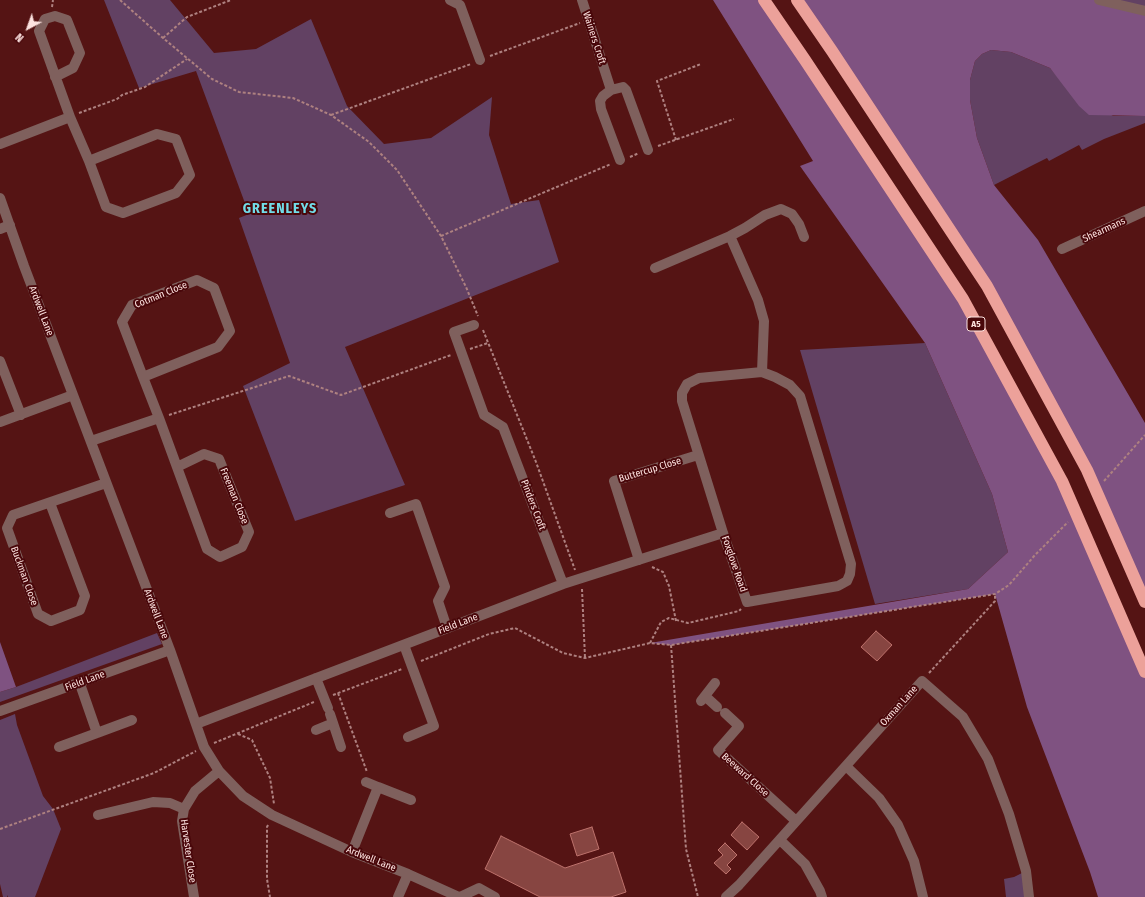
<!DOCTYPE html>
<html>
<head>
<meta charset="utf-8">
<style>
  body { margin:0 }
  #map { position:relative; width:1145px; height:897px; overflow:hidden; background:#551414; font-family:"Fira Sans Condensed",sans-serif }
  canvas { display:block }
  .north { position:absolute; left:8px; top:8px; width:40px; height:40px; -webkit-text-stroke:3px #49070a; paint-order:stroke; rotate:221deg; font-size:11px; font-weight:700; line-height:16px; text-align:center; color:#fde3e0 }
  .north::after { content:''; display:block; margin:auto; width:14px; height:18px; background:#fde3e0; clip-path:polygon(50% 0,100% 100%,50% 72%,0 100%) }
</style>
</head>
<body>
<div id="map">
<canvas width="1145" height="897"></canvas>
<div class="north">N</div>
</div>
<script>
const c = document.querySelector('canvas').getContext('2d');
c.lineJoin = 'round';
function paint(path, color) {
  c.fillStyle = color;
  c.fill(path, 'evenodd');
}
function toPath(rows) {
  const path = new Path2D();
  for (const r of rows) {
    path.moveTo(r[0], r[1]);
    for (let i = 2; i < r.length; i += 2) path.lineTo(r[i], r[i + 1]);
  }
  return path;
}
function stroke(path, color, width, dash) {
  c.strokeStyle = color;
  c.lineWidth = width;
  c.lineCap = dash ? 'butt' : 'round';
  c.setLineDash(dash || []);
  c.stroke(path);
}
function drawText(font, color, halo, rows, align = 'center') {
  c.font = font + ' "Fira Sans Condensed",sans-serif';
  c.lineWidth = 4;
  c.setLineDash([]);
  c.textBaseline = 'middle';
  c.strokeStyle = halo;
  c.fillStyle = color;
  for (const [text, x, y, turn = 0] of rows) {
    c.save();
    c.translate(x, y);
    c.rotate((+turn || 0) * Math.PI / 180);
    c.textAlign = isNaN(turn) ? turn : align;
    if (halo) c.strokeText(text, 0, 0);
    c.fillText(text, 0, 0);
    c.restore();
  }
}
const green = toPath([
  [104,0,170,0,214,53,256,49,311,19,347,106,384,144,431,138,492,97,489,135,511,204,539,200,559,262,345,347,405,485,295,521,243,386,290,363,239,218,249,214,196,71,139,88],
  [1099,0,1145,0,1145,11],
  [991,50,1011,52,1050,68,1062,82,1113,116,1145,116,1145,123,1104,139,1082,150,1079,145,1049,161,1047,158,1035,164,994,185,977,138,970,100,970,80,975,61,982,54],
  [925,343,992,494,1008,552,968,589,875,604,800,350],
  [157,633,162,644,0,702,0,692,16,687],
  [15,714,17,725,43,796,53,809,61,829,35,897,8,897,7,895,7,897,3,897,0,884,0,720],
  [1026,871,1029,897,1006,897,1004,879,1014,877]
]);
const forest = toPath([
  [713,0,764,0,963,299,1062,481,1145,673,1145,897,1098,897,1090,872,1027,707,995,594,671,645,650,643,968,589,1008,552,992,494,925,343,800,166,813,161],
  [800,0,1099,0,1145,11,1145,116,1089,115,1079,106,1050,68,1011,52,991,50,982,54,975,61,970,80,970,100,977,138,994,185,1038,240,1145,423,1145,602,1087,470,987,286],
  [0,642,16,687,0,692]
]);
const building = toPath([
  [876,631,892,645,877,661,861,647,876,631],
  [742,822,759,837,747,850,731,835,742,822],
  [592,827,599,849,577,856,570,834,592,827],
  [501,836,565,868,613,852,626,892,611,897,540,897,485,869,501,836],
  [725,843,737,855,727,865,731,869,726,874,714,863,723,855,718,850,725,843]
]);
const path = toPath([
  [120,0,163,38,212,79,239,92,293,98,331,115,369,142,397,170,441,236,466,287,478,316],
  [52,7,53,0],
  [163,38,187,17,231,0],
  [490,56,580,23],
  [79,113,117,99,122,95,145,87,187,59],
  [331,115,471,64],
  [676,140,657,81,701,64],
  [658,146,734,119],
  [630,157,639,153],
  [441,236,611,164],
  [483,330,536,462,575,570],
  [470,349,488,343],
  [169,415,289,376,341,395,451,355],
  [1104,481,1145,435],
  [652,567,663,572,669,586,676,621],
  [582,589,585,658],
  [650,643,661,622,669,618,688,623,739,611,741,609],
  [671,645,686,849,698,897],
  [421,661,489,634,515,628,563,653,585,658,650,643,671,645,995,594,1009,585,1035,555,1068,522],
  [929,673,995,601,995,594],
  [338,693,367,772],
  [333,695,402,669],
  [238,734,252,740,270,778,274,804],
  [214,743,314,702],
  [268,825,267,827,267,879,270,897],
  [0,829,154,773,196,751]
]);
const minor = toPath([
  [450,0,460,5,480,60],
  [582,0,611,90,623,87,626,90,648,150],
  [1099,0,1145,11],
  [55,77,73,68,80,53,67,20,55,16,45,19,39,31,70,117],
  [611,90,603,96,600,101,601,109,620,160],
  [0,144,70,117,89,161,106,207,123,213,176,193,190,175,176,139,157,134,89,161],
  [0,198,24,266,170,650,204,747,219,771,243,796,272,815,352,852,408,874,459,897],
  [0,229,10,225],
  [730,236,758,300,764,321,762,372],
  [1062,249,1145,211],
  [655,268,730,236,745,228,765,215,781,209,792,214,799,224,804,237],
  [474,325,454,332,484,415,503,427,563,584],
  [0,361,21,415],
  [762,372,775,377,790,385,800,396,851,564,850,574,847,581,838,586,747,602,723,533,682,401,682,393,687,384,699,378,762,372],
  [143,377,122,322,132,305,197,280,214,288,230,331,218,347,143,377,159,418],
  [0,422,73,395],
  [91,441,159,418,207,549,220,557,242,547,249,532,219,459,204,454,177,467],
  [50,503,85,596,80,610,51,621,38,614,7,528,13,515,106,483],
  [390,513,416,504,445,587,438,601,447,628],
  [639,560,614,481,698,455],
  [404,645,434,726,408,737],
  [316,678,328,708],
  [705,696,717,707],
  [701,701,715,683],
  [0,711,170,650],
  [725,713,739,726,718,750,796,821],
  [330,714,341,747],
  [196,724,563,584,723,533],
  [316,730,333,723],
  [97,733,132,720],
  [59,747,97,733,80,684],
  [846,766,879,798,898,825,914,861,923,897],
  [366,782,378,787],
  [98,815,153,802,170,803,184,809],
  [780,840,805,864,820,891,822,897],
  [352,852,378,787,411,800],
  [194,897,182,821,184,809,195,791,219,771],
  [398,897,408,874],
  [460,897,479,888,495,897],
  [726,897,739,885,922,681,963,717,988,759,1009,814,1026,871,1029,897]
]);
const highway = toPath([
  [764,0,805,60,963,299,1062,481,1145,672],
  [797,0,832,51,987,286,1087,470,1145,602]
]);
const shields = [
  [976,324,18]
];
const shieldNames = [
  ["A5",976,324]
];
const streetNames = [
  ["Wainers Croft",594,38,72],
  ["Shearmans",1104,230,-25],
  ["Cotman Close",161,295,-22],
  ["Ardwell Lane",41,311,69],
  ["Buttercup Close",650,470,-17],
  ["Freeman Close",234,496,68],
  ["Pinders Croft",533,505,69],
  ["Foxglove Road",734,564,71],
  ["Buckman Close",24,576,70],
  ["Ardwell Lane",156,614,69],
  ["Field Lane",458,624,-21],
  ["Field Lane",85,681,-20],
  ["Oxman Lane",899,706,-48],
  ["Beeward Close",745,775,42],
  ["Harvester Close",188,851,82],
  ["Ardwell Lane",371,859,22]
];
const districtNames = [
  ["GREENLEYS",280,209]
];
paint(green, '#624163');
paint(forest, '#7f5281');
paint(building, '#874541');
stroke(building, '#bd726c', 1);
stroke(path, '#ae8180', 2, [3, 2]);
stroke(minor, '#7f605d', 10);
stroke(highway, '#eca19a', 12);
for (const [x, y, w] of shields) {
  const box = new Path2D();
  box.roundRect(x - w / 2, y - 7, w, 14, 3);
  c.fillStyle = '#49070a';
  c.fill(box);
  stroke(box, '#fde3e0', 1);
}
drawText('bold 9px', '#fde3e0', null, shieldNames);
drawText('10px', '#fde3e0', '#49070a', streetNames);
c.letterSpacing = '1px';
drawText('bold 14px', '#71dce8', '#49070a', districtNames);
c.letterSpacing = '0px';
</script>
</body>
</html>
